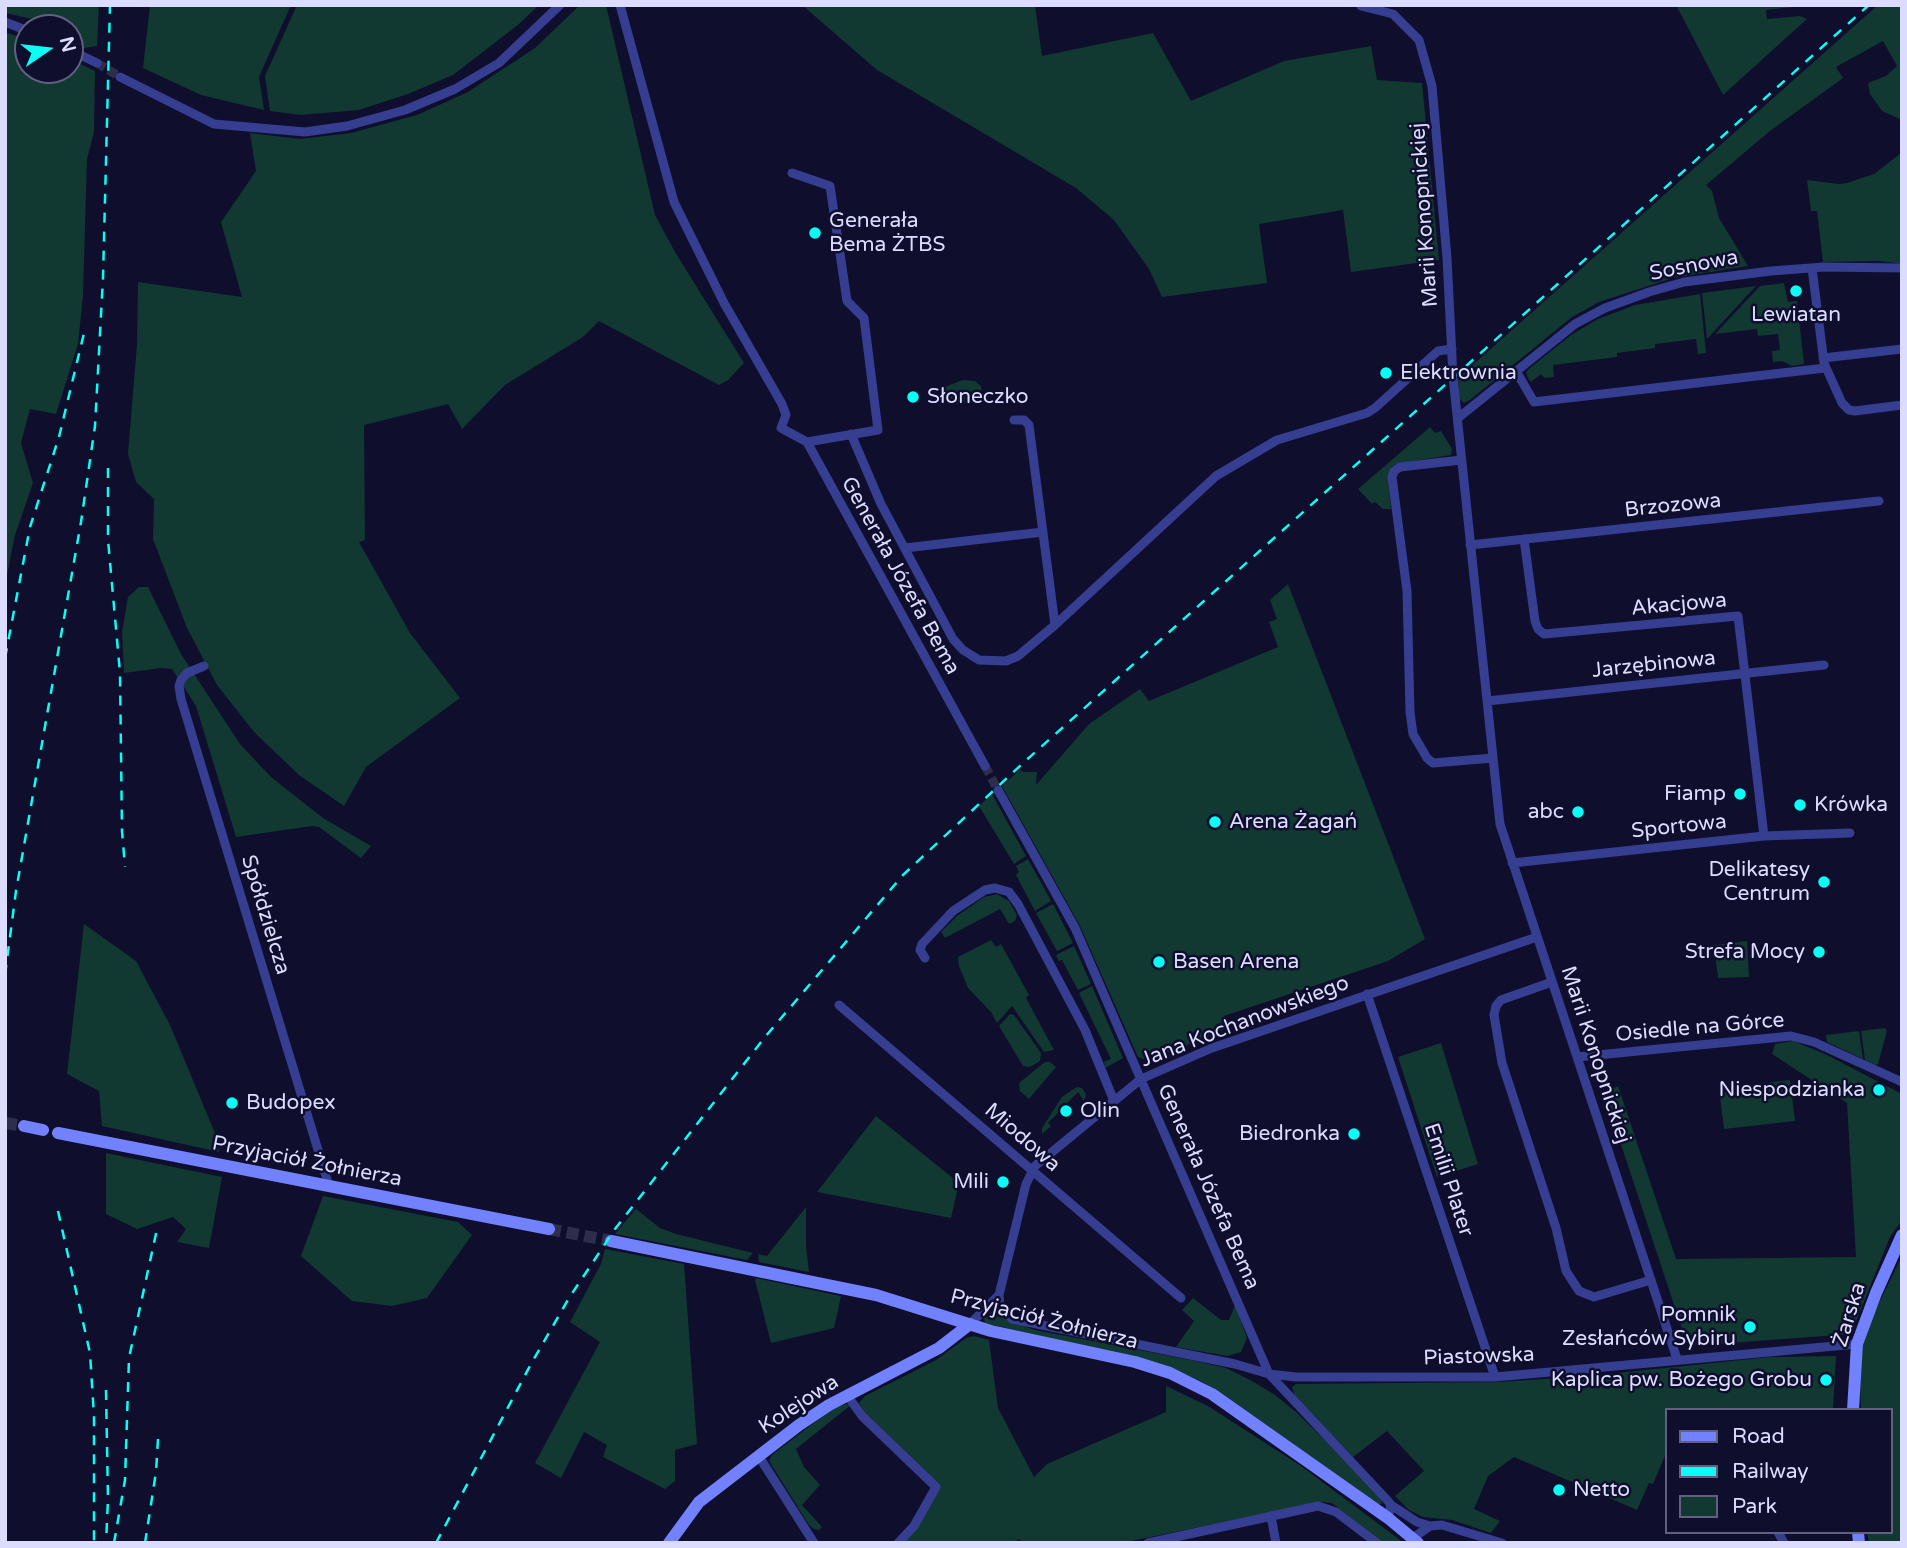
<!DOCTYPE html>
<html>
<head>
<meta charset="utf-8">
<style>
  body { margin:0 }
  #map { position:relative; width:1907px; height:1548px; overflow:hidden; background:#0f0e2d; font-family:"Varela Round",sans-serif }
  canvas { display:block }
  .frame { position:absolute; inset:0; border:7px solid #dbdcff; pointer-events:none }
  .legend { position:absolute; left:1665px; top:1408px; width:228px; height:126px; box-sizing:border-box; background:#0f0e2d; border:2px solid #616081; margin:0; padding:9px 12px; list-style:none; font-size:21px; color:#dbdcff }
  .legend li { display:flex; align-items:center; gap:14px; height:35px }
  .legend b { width:35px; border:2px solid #616081 }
  .north { position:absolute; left:14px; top:14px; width:70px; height:70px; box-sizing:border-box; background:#0f0e2d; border:2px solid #616081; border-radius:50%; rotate:76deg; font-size:19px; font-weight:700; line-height:28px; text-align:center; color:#dbdcff }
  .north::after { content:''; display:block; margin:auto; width:24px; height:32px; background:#07fff5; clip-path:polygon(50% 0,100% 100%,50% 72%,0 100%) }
</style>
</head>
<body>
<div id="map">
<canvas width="1907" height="1548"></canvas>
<div class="frame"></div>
<ul class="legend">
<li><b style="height:9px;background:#7282ff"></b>Road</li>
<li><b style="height:9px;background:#07fff5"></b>Railway</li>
<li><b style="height:19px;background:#113831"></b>Park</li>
</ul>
<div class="north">N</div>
</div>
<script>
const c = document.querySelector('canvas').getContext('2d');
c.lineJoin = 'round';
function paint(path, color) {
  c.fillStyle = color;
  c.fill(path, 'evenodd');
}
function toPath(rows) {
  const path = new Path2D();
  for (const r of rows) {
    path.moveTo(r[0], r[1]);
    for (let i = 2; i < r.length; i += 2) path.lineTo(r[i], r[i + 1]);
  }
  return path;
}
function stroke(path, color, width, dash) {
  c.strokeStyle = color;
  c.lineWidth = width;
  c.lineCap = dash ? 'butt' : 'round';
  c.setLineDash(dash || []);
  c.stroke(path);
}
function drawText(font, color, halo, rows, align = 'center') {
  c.font = font + ' "Varela Round",sans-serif';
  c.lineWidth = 5;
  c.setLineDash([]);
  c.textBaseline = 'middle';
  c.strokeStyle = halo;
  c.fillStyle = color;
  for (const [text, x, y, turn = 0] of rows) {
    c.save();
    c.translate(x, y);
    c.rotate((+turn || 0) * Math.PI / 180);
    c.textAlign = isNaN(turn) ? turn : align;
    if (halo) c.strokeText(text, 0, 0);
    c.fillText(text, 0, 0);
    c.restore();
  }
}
const green = toPath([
  [5,5,99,5,97,46,84,48,70,40,70,28,51,28,37,20,5,13],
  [150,5,291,5,259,77,264,110,201,95,143,68],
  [297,5,539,5,519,24,453,75,408,94,359,110,301,115,270,111,265,76],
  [580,5,606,5,655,215,675,252,744,363,728,380,719,385,599,321,583,337,505,385,462,429,448,404,364,425,365,540,359,542,410,633,460,698,366,767,344,806,299,775,254,732,217,685,187,628,153,539,154,499,136,482,128,454,137,344,138,282,242,297,221,222,256,171,250,133,300,139,351,133,417,115,468,92,535,48],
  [802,5,1035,5,1042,56,1153,33,1191,101,1284,61,1371,46,1377,80,1422,83,1439,260,1351,272,1343,210,1259,224,1267,283,1162,297,1149,269,1114,220,1076,188,877,70],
  [1676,5,1812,5,1766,10,1767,19,1800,16,1807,19,1723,95],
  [1878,5,1902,5,1902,120,1882,111,1870,94,1868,83,1886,76,1897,66,1883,41,1836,67,1843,78,1770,131,1706,185,1712,191,1719,218,1748,266,1673,278,1599,302,1572,317,1470,400,1464,403,1459,398,1458,378],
  [5,32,28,40,28,70,70,70,70,59,95,71,94,132,87,159,83,296,78,344,56,414,30,409,21,443,33,483,15,535,5,585],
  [1902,150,1902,264,1879,261,1823,262,1817,211,1811,211,1807,180,1839,184,1847,183,1874,174,1901,153],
  [1784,283,1788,302,1797,301,1804,364,1792,366,1782,361,1773,362,1772,351,1780,350,1778,334,1758,336,1757,329,1715,334,1760,286],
  [1756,286,1707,339,1702,293],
  [1700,294,1706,353,1698,354,1696,339,1655,344,1655,348,1617,353,1617,357,1553,365,1554,377,1545,378,1541,374,1531,382,1528,378,1526,372,1531,367,1571,335,1598,319,1635,305],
  [963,380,975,381,981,386,982,394,977,399,957,404,944,399,942,393,945,387],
  [1430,427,1435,433,1441,431,1452,449,1451,455,1396,464,1391,467,1388,477,1391,509,1383,509,1375,502,1372,504,1358,489],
  [1288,584,1425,939,1388,961,1224,1016,1227,1028,1157,1058,1146,1060,1138,1057,1080,926,1002,786,1020,770,1024,772,1037,772,1036,785,1089,724,1140,689,1149,701,1278,647,1269,622,1277,619,1270,600],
  [139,587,148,587,181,654,240,744,271,777,323,818,371,846,361,858,319,827,312,826,236,837,196,706,172,669,161,668,124,673,122,632,128,597],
  [992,794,1026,856,1014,864,979,806],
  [1028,859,1051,901,1035,911,1016,875,1019,872,1016,866],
  [997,894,1009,901,1017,915,1015,921,1009,924,1000,909,945,938,941,932,957,916,984,897],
  [1053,904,1073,943,1057,951,1036,913],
  [84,924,136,961,170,1025,217,1138,219,1152,102,1126,99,1091,67,1074],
  [991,940,996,947,1001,944,1029,995,1026,998,1054,1050,1044,1052,1012,1006,997,1023,991,1012,968,988,959,966,958,957],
  [1747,941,1749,977,1718,978,1714,945],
  [1074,946,1091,984,1078,990,1062,960,1059,961,1056,955],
  [1092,986,1123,1058,1105,1068,1104,1062,1111,1059,1079,993],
  [1010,1014,1014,1015,1041,1053,1040,1061,1030,1067,1023,1066,999,1026],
  [1885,1028,1887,1031,1878,1064,1876,1065,1865,1060,1861,1031],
  [1859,1031,1863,1059,1827,1042,1826,1035],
  [1793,1041,1825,1054,1902,1094,1902,1220,1890,1237,1851,1334,1703,1345,1687,1344,1604,1093,1618,1086,1676,1259,1856,1257,1847,1103,1772,1054,1775,1044],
  [1441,1043,1478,1164,1437,1177,1398,1057],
  [1045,1062,1050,1062,1056,1067,1029,1099,1020,1091,1019,1083],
  [1790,1080,1795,1121,1724,1129,1719,1088],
  [1077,1087,1082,1088,1086,1094,1084,1101,1078,1092,1048,1123,1051,1126,1042,1134,1042,1128,1062,1097],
  [876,1116,959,1183,951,1218,817,1192],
  [106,1153,222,1177,209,1248,177,1242,186,1229,173,1217,137,1229,106,1214],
  [323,1196,458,1222,472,1235,427,1298,392,1306,352,1301,301,1256],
  [806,1207,806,1246,809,1272,759,1262,758,1254,767,1256],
  [636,1209,660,1228,676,1234,753,1253,747,1260,615,1234],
  [605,1249,684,1264,697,1444,675,1450,675,1481,665,1489,603,1457,607,1445,584,1432,561,1478,535,1463,600,1342,570,1322,601,1264],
  [1902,1256,1902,1543,1869,1543,1867,1532,1891,1532,1891,1410,1861,1410,1859,1355,1874,1313],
  [756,1278,841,1296,834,1328,771,1343,755,1280],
  [1193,1298,1221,1320,1229,1320,1235,1305,1247,1338,1241,1352,1227,1356,1176,1347,1194,1321,1182,1310],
  [997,1308,1000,1315,1006,1320,1035,1330,1191,1360,1226,1368,1252,1381,1275,1395,1296,1412,1345,1460,1381,1500,1382,1504,1378,1504,1220,1392,1201,1381,1166,1366,985,1323,984,1318],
  [974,1336,989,1340,998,1408,1034,1477,1047,1464,1166,1412,1166,1386,1208,1406,1301,1466,1404,1543,1383,1543,1332,1503,1322,1502,1121,1543,1026,1543,1018,1539,1015,1543,904,1543,939,1490,864,1413,859,1403,865,1396,936,1360,966,1338],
  [1836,1356,1833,1410,1667,1410,1667,1451,1653,1484,1649,1483,1637,1510,1514,1457,1488,1476,1474,1509,1500,1521,1491,1533,1452,1520,1423,1517,1409,1510,1395,1496,1424,1471,1387,1431,1353,1457,1295,1397,1292,1387,1296,1384,1499,1382,1588,1376,1770,1357],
  [846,1404,851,1405,796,1449,804,1467,820,1485,802,1505,822,1527,819,1530,814,1529,809,1525,769,1461,772,1455,811,1425,836,1407]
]);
const streetTunnel = toPath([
  [97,63,120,77],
  [985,766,998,790]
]);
const secondaryTunnel = toPath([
  [5,1123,24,1126],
  [549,1229,611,1241]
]);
const street = toPath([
  [620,5,674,202,724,303,782,404,786,415,781,428,807,442],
  [1361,6,1393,14,1419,40,1432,86,1447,258,1453,377,1500,824,1677,1359],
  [5,22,28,31],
  [70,50,97,63],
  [120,77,214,124,305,132,347,126,405,110,455,89,499,63,560,5],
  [792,173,830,186,847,301,864,318,878,430,807,442],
  [1812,268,1824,363,1842,403,1849,410,1855,411,1902,405],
  [1823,358,1902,349],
  [1516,371,1534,402,1825,368],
  [1458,418,1575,324,1605,308,1649,292,1684,282,1771,271,1824,267,1902,268],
  [1014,420,1024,420,1029,425,1055,625],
  [851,434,881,504,953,639,963,650,979,660,1006,661,1018,656,1055,625,1216,476,1277,440,1367,413,1375,408,1438,351,1452,349],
  [807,442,985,766],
  [1461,460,1400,467,1394,471,1392,477,1407,591,1410,712,1413,734,1427,758,1433,763,1493,758],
  [1524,539,1535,621,1538,629,1544,634,1738,616,1764,836],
  [1470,545,1879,501],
  [905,548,1043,532],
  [204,666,187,673,181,680,179,686,181,699,329,1186],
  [1487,701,1824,665],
  [998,790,1075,928,1269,1374,1388,1501,1391,1505,1388,1518],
  [1512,863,1764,836,1850,833],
  [925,958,920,950,922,944,953,911,985,890,995,888,1009,892,1018,904,1085,1030,1114,1101],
  [1552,982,1501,1000,1496,1006,1494,1015,1502,1063,1556,1228,1566,1271,1579,1291,1594,1297,1651,1280],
  [1367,994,1495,1377],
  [839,1005,1181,1298],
  [1577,1057,1791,1036,1814,1042,1902,1082],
  [999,1295,1000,1307,1012,1319,1235,1364,1269,1374,1296,1377,1495,1377,1857,1344],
  [970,1324,999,1295,1026,1184,1035,1166,1141,1079,1212,1048,1537,937],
  [847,1395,862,1416,936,1487,914,1526,898,1543],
  [758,1455,814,1543],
  [1391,1505,1417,1522,1430,1526],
  [1271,1516,1276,1543],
  [1778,1532,1784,1543],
  [1413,1538,1430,1526,1442,1525,1502,1543],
  [1148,1543,1318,1506,1336,1512,1377,1543]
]);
const secondary = toPath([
  [24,1126,43,1130],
  [58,1133,549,1229],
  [611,1241,876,1295,991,1331,1135,1362,1170,1373,1212,1394,1388,1518,1418,1543],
  [1853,1410,1857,1344,1876,1293,1902,1235],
  [1858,1532,1859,1543],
  [669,1543,699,1502,799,1425,829,1405,939,1348,970,1324]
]);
const rail = toPath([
  [108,468,108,540,120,673,122,831,125,867],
  [5,658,30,527,59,437,85,329],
  [5,975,16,891,81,522,95,426,103,278,110,5],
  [58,1211,90,1353,94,1416,94,1543],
  [106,1390,108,1499,106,1543],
  [114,1543,125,1480,129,1358,157,1229],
  [145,1543,156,1472,158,1439],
  [436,1543,531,1364,569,1298,615,1229,765,1037,903,875,1022,764,1869,5]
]);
const markers = [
  [815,233,7,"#07fff5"],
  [1796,291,7,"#07fff5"],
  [1386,373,7,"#07fff5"],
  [913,397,7,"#07fff5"],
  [1740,794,7,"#07fff5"],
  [1800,805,7,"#07fff5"],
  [1578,812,7,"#07fff5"],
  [1215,822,7,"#07fff5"],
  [1824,882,7,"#07fff5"],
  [1819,952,7,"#07fff5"],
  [1159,962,7,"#07fff5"],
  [1879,1090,7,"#07fff5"],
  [232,1103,7,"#07fff5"],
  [1066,1111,7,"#07fff5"],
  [1354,1134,7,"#07fff5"],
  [1003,1182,7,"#07fff5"],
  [1750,1327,7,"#07fff5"],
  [1826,1380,7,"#07fff5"],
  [1559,1490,7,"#07fff5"]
];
const streetNames = [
  ["Marii Konopnickiej",1425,215,-94],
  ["Sosnowa",1694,266,-11],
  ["Brzozowa",1673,506,-6],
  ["Generała Józefa Bema",900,576,61],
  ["Akacjowa",1679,605,-5],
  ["Jarzębinowa",1654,665,-6],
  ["Sportowa",1679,827,-6],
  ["Spółdzielcza",265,915,73],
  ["Jana Kochanowskiego",1245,1022,-21],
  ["Osiedle na Górce",1700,1028,-5],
  ["Marii Konopnickiej",1595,1055,72],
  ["Miodowa",1022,1138,41],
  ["Przyjaciół Żołnierza",307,1162,11],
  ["Emilii Plater",1448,1180,72],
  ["Generała Józefa Bema",1208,1187,66],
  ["Żarska",1850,1315,-73],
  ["Przyjaciół Żołnierza",1044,1320,14],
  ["Piastowska",1479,1357,-2],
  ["Kolejowa",799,1405,-33]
];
const poiNames = [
  ["Generała",829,221],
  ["Bema ŻTBS",829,245],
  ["Lewiatan",1796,315,"center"],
  ["Elektrownia",1400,373],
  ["Słoneczko",927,397],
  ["Fiamp",1726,794,"right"],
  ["Krówka",1814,805],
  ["abc",1564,812,"right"],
  ["Arena Żagań",1229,822],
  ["Delikatesy",1810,870,"right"],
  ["Centrum",1810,894,"right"],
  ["Strefa Mocy",1805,952,"right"],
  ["Basen Arena",1173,962],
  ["Niespodzianka",1865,1090,"right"],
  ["Budopex",246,1103],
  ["Olin",1080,1111],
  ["Biedronka",1340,1134,"right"],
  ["Mili",989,1182,"right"],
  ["Pomnik",1736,1315,"right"],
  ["Zesłańców Sybiru",1736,1339,"right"],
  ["Kaplica pw. Bożego Grobu",1812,1380,"right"],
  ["Netto",1573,1490]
];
paint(green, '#113831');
stroke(streetTunnel, '#2e2d4c', 9, [9, 4.5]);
stroke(secondaryTunnel, '#2e2d4c', 12, [12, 6]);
stroke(street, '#353e91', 9);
stroke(secondary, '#7282ff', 12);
stroke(rail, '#07fff5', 2.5, [10, 9]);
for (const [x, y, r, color] of markers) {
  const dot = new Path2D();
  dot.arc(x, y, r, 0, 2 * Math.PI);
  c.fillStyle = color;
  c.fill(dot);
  stroke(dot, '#0f0e2d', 2.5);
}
drawText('21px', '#dbdcff', '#0f0e2d', streetNames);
drawText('21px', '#dbdcff', '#0f0e2d', poiNames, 'left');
</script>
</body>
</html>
